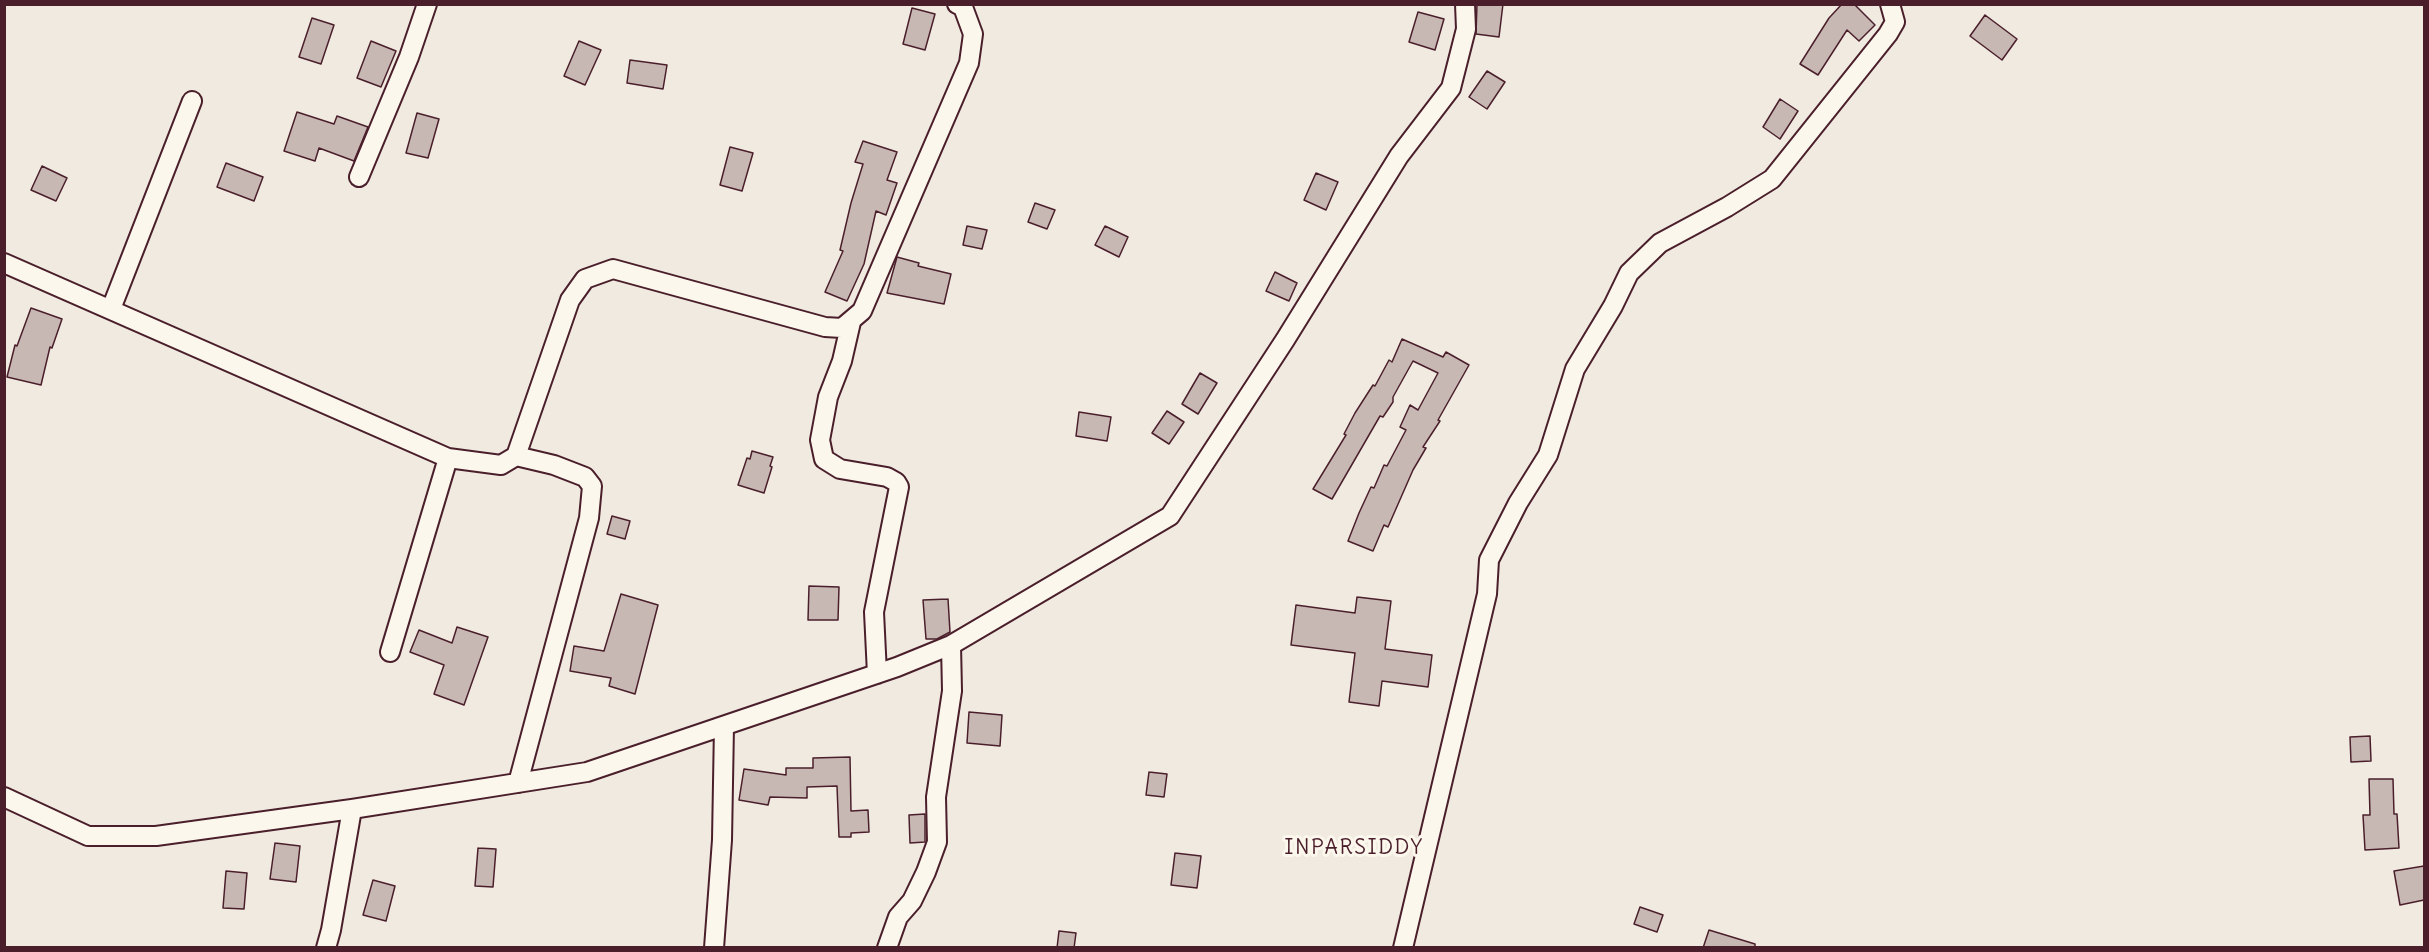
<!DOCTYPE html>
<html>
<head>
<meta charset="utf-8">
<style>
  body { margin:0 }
  #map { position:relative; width:2429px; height:952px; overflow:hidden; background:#f0eae0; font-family:Delius,sans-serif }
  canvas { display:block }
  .frame { position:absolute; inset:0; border:6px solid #4a1f2b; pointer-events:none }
</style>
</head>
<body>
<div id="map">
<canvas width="2429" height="952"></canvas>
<div class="frame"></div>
</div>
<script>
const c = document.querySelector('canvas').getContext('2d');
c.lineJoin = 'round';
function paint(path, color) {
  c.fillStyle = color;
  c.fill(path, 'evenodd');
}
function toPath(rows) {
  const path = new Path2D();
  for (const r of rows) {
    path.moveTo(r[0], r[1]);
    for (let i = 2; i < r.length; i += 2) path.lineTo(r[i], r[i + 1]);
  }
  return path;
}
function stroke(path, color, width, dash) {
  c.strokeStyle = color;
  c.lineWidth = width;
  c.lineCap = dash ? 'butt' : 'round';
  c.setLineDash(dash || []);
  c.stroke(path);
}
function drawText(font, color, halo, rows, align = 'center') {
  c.font = font + ' Delius,sans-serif';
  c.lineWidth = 6;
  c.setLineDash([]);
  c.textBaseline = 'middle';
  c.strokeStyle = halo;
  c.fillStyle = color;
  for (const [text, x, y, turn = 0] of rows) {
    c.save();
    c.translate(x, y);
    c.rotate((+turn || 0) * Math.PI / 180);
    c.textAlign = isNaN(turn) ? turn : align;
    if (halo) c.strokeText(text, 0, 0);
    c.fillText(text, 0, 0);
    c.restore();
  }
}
const building = toPath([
  [1477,4,1503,4,1499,37,1476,34,1477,4],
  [1842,4,1854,4,1875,25,1859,41,1847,30,1818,75,1800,64,1829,18,1842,4],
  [912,8,935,14,925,50,903,44,912,8],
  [1418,12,1444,19,1435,50,1409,42,1418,12],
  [1985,15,2017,39,2002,60,1970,36,1985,15],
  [312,18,334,25,321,64,299,57,312,18],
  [371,41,396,51,381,87,357,78,371,41],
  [579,41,601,50,585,85,564,76,579,41],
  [630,60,667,65,663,89,627,83,630,60],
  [1487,71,1505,82,1487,109,1469,97,1487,71],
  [1780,99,1798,111,1780,139,1763,127,1780,99],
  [297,112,334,124,337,116,368,127,354,161,319,148,315,161,284,151,297,112],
  [417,113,439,119,428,158,406,153,417,113],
  [863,141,897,152,887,180,897,183,886,215,876,211,864,264,847,301,825,292,843,251,840,250,851,203,863,164,855,162,863,141],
  [730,147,753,153,742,191,720,185,730,147],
  [226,163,263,177,254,201,217,187,226,163],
  [42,166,67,178,56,201,31,190,42,166],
  [1316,173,1338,182,1326,210,1304,200,1316,173],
  [1035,203,1055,210,1047,229,1028,222,1035,203],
  [967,226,987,230,982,249,963,245,967,226],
  [1105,226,1128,237,1119,257,1095,245,1105,226],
  [897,257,919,263,918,266,951,274,944,304,887,293,897,257],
  [1275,272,1297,283,1289,301,1266,291,1275,272],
  [31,308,62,319,52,348,50,347,41,385,7,377,15,345,17,346,31,308],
  [1402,339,1443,357,1446,352,1469,365,1438,420,1440,421,1423,447,1426,448,1413,470,1388,527,1384,525,1373,551,1348,541,1359,513,1371,487,1374,488,1384,465,1387,466,1406,430,1400,427,1410,405,1418,410,1438,373,1413,361,1393,397,1393,402,1383,417,1380,416,1332,499,1313,489,1346,435,1344,434,1355,413,1373,385,1375,386,1389,360,1392,362,1402,339],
  [1200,373,1217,383,1198,414,1182,404,1200,373],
  [1167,411,1184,422,1169,444,1152,433,1167,411],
  [1079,412,1111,417,1107,441,1076,436,1079,412],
  [752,451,773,457,770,466,772,467,764,493,738,485,747,458,750,459,752,451],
  [612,516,630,521,625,539,607,534,612,516],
  [809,586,839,587,838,620,808,620,809,586],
  [621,594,658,605,635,694,609,686,611,678,570,671,574,646,604,651,621,594],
  [1357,597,1391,601,1385,649,1432,655,1428,687,1382,681,1379,706,1349,702,1355,653,1291,645,1296,605,1355,613,1357,597],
  [948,599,950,632,937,639,926,639,923,600,948,599],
  [457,627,488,637,464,705,434,694,444,665,410,652,419,630,452,643,457,627],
  [969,712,1002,715,1000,746,967,743,969,712],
  [2370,736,2371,761,2351,762,2350,737,2370,736],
  [850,757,851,811,868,810,869,832,851,833,851,837,839,837,837,786,807,787,807,798,770,797,768,805,739,800,744,769,786,775,786,768,813,768,813,758,850,757],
  [1149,772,1167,774,1164,797,1146,795,1149,772],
  [2369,779,2393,779,2394,814,2397,814,2399,848,2365,850,2363,815,2370,815,2369,779],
  [925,814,925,842,910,843,909,815,925,814],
  [275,843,300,846,296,882,270,879,275,843],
  [478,848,496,849,493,887,475,886,478,848],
  [1175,853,1201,856,1197,888,1171,885,1175,853],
  [2424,866,2424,900,2400,905,2394,871,2424,866],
  [226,871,247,873,244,909,223,908,226,871],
  [373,880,395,886,386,921,363,915,373,880],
  [1640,907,1663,915,1657,932,1634,924,1640,907],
  [1709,930,1755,944,1755,948,1703,948,1709,930],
  [1059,931,1076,933,1074,948,1057,948,1059,931]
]);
const street = toPath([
  [359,177,409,57,427,4],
  [4,263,448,458],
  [111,309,192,101],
  [851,322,842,361,828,397,820,440,824,459,840,469,887,477,896,482,899,487,874,612,877,674],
  [516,456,554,465,585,477,592,486,589,518,518,783],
  [390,652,448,458,501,465,516,456,570,300,585,279,613,269,825,327,842,328,862,311,969,63,973,34,963,7,957,4],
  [4,797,88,836,156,836,352,809,587,772,897,667,951,645,1170,516,1285,340,1399,156,1451,88,1466,29,1465,4],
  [326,948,331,930,352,809],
  [714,948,722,840,724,726],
  [887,948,898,917,912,901,926,872,937,842,936,797,952,691,951,645],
  [1403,948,1487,594,1489,560,1518,503,1548,455,1575,369,1613,306,1629,273,1660,243,1727,207,1772,179,1888,34,1895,22,1890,4]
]);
const quarterNames = [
  ["INPARSIDDY",1354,848]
];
paint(building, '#c8b8b3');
stroke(building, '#4a1f2b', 1.5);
stroke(street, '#4a1f2b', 22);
stroke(street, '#fbf7ec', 18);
c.letterSpacing = '1.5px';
drawText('21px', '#4a1f2b', '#fbf7ec', quarterNames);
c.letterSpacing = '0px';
</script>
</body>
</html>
